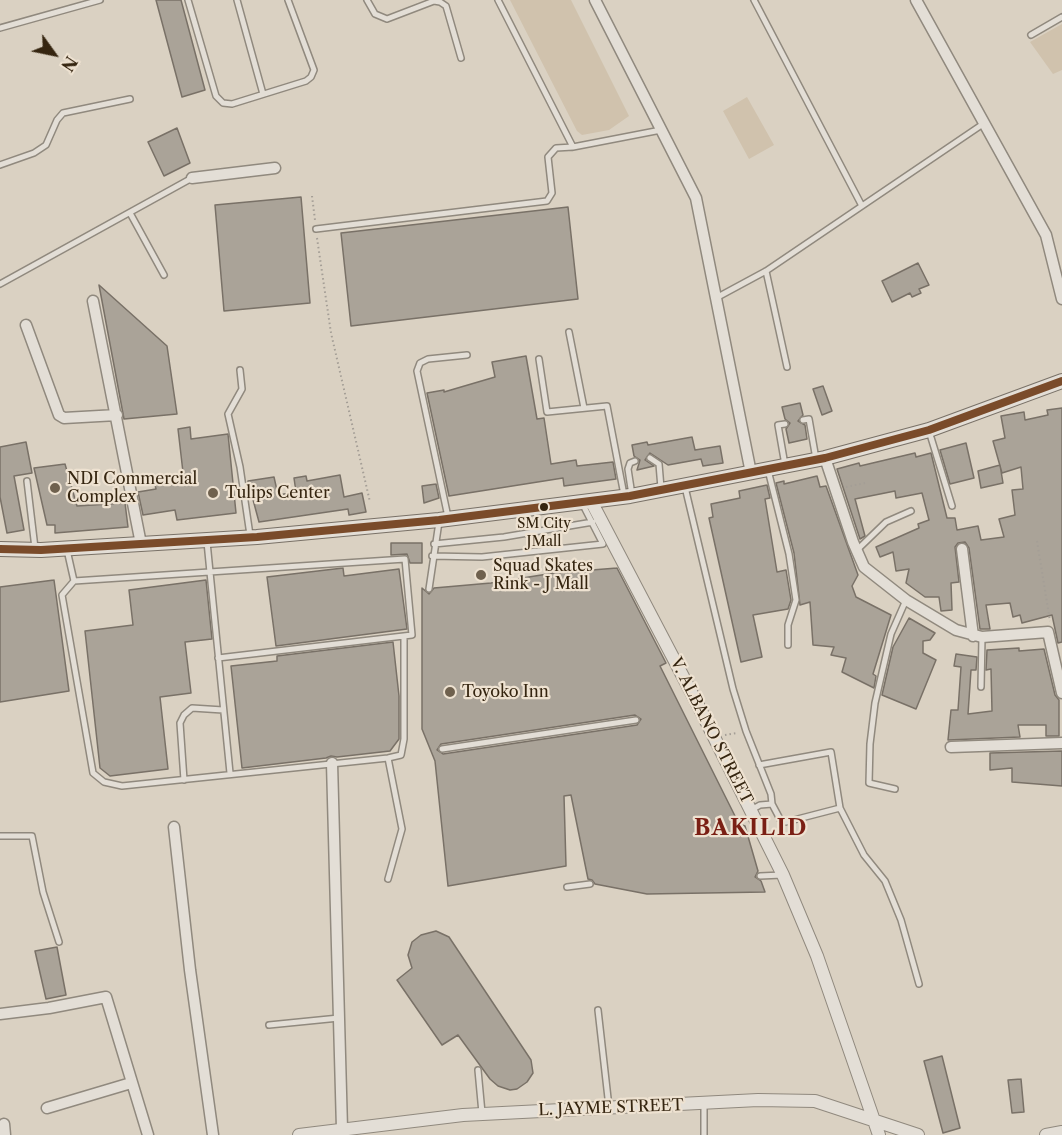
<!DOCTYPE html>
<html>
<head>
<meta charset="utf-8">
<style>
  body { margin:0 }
  #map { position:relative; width:1062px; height:1135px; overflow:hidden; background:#dad1c2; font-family:"Libre Caslon Text",serif }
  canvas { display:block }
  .north { position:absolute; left:24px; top:24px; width:60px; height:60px; -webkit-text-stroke:4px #eee2d1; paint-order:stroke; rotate:123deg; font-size:16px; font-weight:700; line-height:24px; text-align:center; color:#352510 }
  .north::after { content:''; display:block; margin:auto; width:21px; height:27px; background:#352510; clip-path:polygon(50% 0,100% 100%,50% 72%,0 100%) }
</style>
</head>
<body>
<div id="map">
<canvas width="1062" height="1135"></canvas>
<div class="north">N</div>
</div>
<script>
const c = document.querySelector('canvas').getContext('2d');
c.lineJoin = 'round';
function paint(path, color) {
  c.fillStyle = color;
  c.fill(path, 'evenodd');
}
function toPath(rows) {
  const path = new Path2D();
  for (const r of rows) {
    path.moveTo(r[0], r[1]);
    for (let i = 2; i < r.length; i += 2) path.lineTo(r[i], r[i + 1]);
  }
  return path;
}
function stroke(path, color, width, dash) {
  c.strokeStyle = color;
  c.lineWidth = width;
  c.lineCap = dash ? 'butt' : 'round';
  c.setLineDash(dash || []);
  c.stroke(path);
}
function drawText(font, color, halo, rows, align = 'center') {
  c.font = font + ' "Libre Caslon Text",serif';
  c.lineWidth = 4.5;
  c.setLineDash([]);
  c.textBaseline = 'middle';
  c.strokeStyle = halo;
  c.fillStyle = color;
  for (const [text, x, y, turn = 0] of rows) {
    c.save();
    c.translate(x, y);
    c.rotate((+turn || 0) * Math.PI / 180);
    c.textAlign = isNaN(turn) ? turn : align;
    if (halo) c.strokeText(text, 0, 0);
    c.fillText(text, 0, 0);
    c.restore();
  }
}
const green = toPath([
  [510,0,571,0,629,116,609,130,582,135,577,131],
  [1062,24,1062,70,1053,74,1030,42],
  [747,97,774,145,749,159,723,111]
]);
const building = toPath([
  [156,0,181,0,205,90,182,97,156,0],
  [177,128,190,163,164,176,148,142,177,128],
  [301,197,310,303,224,311,215,205,301,197],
  [568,207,578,299,351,326,341,233,568,207],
  [918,263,929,285,919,289,921,293,912,297,910,293,892,302,882,281,918,263],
  [99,285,167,346,177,414,124,419,99,285],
  [526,356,537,419,544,418,551,464,576,460,577,466,613,462,616,479,564,486,563,478,449,496,427,393,444,390,444,392,495,377,492,362,526,356],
  [823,386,832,411,822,415,813,389,823,386],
  [800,403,803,415,798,421,805,425,807,439,789,443,786,429,790,423,785,419,782,407,800,403],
  [1062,408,1062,642,1058,643,1052,615,1022,623,1020,615,1013,617,1010,603,986,605,990,629,980,629,969,548,965,542,958,543,955,547,959,582,951,583,952,610,941,611,939,597,925,597,906,583,909,569,896,571,893,552,880,557,876,547,919,528,918,524,929,520,922,493,896,498,895,491,855,499,865,536,860,539,837,469,859,463,860,466,915,453,916,457,931,453,947,518,955,518,957,530,978,526,981,540,1004,537,999,519,1015,515,1012,490,1023,489,1021,467,1002,473,993,441,1005,438,1001,416,1024,412,1025,420,1048,415,1047,410,1062,408],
  [190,427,191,439,228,434,236,513,177,520,175,510,143,515,138,492,156,489,155,485,184,481,178,429,190,427],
  [692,437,695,450,720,446,723,463,703,466,701,459,668,465,650,453,645,460,654,466,637,470,640,460,634,456,632,445,647,442,648,445,692,437],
  [26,442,32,473,14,476,24,530,7,533,0,497,0,447,26,442],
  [966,443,974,478,950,484,940,450,966,443],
  [65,464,77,506,125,503,128,527,55,533,55,525,47,525,34,468,65,464],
  [1000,465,1003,483,981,488,978,471,1000,465],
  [340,475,344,497,362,493,366,512,349,515,348,509,259,522,248,481,274,477,278,495,296,492,294,478,306,476,307,481,340,475],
  [817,476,820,487,826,486,858,575,852,586,856,597,891,615,873,674,876,676,874,688,842,672,846,658,831,655,834,647,813,645,810,602,800,605,794,553,776,483,784,481,784,484,817,476],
  [436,484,439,498,424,503,422,486,436,484],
  [767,485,770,498,765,499,777,572,786,570,791,600,788,609,753,615,762,657,741,662,709,518,713,517,711,504,740,498,739,491,767,485],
  [391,543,422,543,422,563,410,563,407,554,391,555,391,543],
  [343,568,344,576,399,569,407,629,276,646,267,577,343,568],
  [617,568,666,663,660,666,739,824,745,826,758,871,755,877,761,881,765,892,647,894,595,884,592,880,588,879,571,795,564,796,566,866,448,886,435,761,422,729,422,588,429,594,434,588,491,583,554,573,617,568],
  [635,715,641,719,637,725,443,754,437,750,441,744,635,715],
  [54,580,69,691,0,702,0,587,54,580],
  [206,580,212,639,185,642,191,693,160,697,168,769,110,776,100,768,85,631,133,625,129,590,206,580],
  [909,618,935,633,930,640,923,641,923,653,936,660,916,709,882,695,893,647,909,618],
  [393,642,399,696,399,739,390,751,337,757,331,756,326,758,242,768,231,666,277,661,277,656,393,642],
  [1019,648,1019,651,1044,649,1055,695,1059,700,1059,736,1046,736,1046,725,1018,725,1020,737,948,740,951,710,958,710,961,667,954,666,956,654,977,657,976,670,971,670,968,714,992,711,991,669,986,670,987,650,1019,648],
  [1062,751,1062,786,1012,782,1012,768,990,770,990,753,1062,751],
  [436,931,449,937,531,1060,533,1073,527,1082,517,1089,510,1090,498,1086,490,1079,458,1035,442,1045,397,980,412,968,408,955,412,942,421,935,436,931],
  [57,947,66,995,46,999,35,951,57,947],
  [942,1056,960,1128,943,1133,924,1061,942,1056],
  [1021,1079,1024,1112,1012,1113,1008,1080,1021,1079]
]);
const path = toPath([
  [312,196,315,220],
  [317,238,331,333,370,502],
  [846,487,865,483],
  [1037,541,1050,621],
  [725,735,737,733]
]);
const service = toPath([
  [188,0,216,96,223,103,232,104,306,81,311,77,314,70,288,0],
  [237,0,263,94],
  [367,0,375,14,387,19,434,1,440,2,446,6,461,58],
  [498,0,573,147],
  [754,0,862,206],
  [0,28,100,0],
  [1031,35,1062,17],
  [0,165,34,153,46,145,57,120,63,113,130,99],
  [130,213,164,275],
  [316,229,547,201,552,193,548,157,556,148,573,147,661,130],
  [766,271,787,367],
  [0,284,192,178],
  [716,298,766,271,983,124],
  [569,332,584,408],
  [539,359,547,412,607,406,624,495],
  [240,370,242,389,228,414,240,467,250,535],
  [803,420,809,419,816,459],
  [929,431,952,506],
  [650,458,659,464,661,488],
  [785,465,778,425,785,424],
  [768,470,789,554,796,600,788,625,788,645],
  [27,481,35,548],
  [685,487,733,689,746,731,771,794,772,804,780,819,786,822,840,808],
  [632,495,628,469,630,463,635,461],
  [448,517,417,371,420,363,428,359,467,355],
  [207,542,230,773],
  [434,544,504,537,593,522],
  [67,550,74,581],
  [857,550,886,522,911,511],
  [432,556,482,557,603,544,582,503],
  [429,589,439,522],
  [218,658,412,635,405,559,74,581,62,595,93,773,104,782,122,786,388,758,401,755,404,739,404,636],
  [981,687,982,637],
  [442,749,636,720],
  [759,765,831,752,840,808,864,855,885,881,901,920,919,984],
  [184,780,180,723,184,715,192,708,223,710],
  [895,789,869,783,870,744,875,703,891,634,906,600],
  [751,810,760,805,772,804],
  [0,836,32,836,43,892,59,942],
  [760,876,782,875],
  [388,879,402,829,388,758],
  [567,887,590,884],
  [598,1010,609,1107],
  [269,1025,339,1018],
  [478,1070,482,1113],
  [704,1104,704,1135]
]);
const minor = toPath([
  [595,0,696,198,751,473],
  [916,0,1046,235,1062,299],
  [192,178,275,168],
  [93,301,141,544],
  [26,325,59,415,64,418,117,415],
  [825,458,853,542,864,567,906,600,956,630,982,637,1048,632,1062,693],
  [962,549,973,636],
  [951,747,1062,743],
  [332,763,342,1129],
  [174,827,190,970,213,1135],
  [0,1014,49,1008,106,997,148,1135],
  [47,1108,131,1083],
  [4,1124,5,1135]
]);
const tertiary = toPath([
  [591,501,700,709,783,875,817,956,879,1135],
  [299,1135,463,1115,758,1100,815,1101,918,1135],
  [1046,1135,1062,1132]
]);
const secondary = toPath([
  [0,549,41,550,257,537,439,520,630,496,825,458,929,430,1062,381]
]);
const bus1 = toPath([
  [0,549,41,550,257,537,439,520,630,496,825,458,929,430,1062,381]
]);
const markers = [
  [55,488,6,"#6f614e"],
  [213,493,6,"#6f614e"],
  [544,507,5,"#352510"],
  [481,575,6,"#6f614e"],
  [450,692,6,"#6f614e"]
];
const busNames = [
  ["SM City",544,524],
  ["JMall",544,542]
];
const poiNames = [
  ["NDI Commercial",67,479],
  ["Complex",67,497],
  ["Tulips Center",225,493],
  ["Squad Skates",493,566],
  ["Rink - J Mall",493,584],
  ["Toyoko Inn",462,692]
];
const streetNames = [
  ["V. ALBANO STREET",711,731,63],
  ["L. JAYME STREET",611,1108,-2]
];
const districtNames = [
  ["BAKILID",751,829]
];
paint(green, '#d0c2ad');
paint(building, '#aaa398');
stroke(building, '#797167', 1.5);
stroke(service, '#90897e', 8);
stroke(minor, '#90897e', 13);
stroke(tertiary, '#90897e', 14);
stroke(secondary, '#797167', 16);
stroke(path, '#a49e96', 2, [1.5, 3]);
stroke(service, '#e3ded6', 5);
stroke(minor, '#e3ded6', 10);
stroke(tertiary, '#e3ded6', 12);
stroke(secondary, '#e3ded6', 14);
stroke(bus1, '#7a4b2a', 8);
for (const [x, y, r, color] of markers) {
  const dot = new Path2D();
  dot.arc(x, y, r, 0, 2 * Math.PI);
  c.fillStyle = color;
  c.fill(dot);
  stroke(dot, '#eee2d1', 2);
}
drawText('14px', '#352510', '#eee2d1', busNames);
drawText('16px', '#352510', '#eee2d1', poiNames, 'left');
drawText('16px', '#352510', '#eee2d1', streetNames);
c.letterSpacing = '1.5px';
drawText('bold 22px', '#7a1f14', '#eee2d1', districtNames);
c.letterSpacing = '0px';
</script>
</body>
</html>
